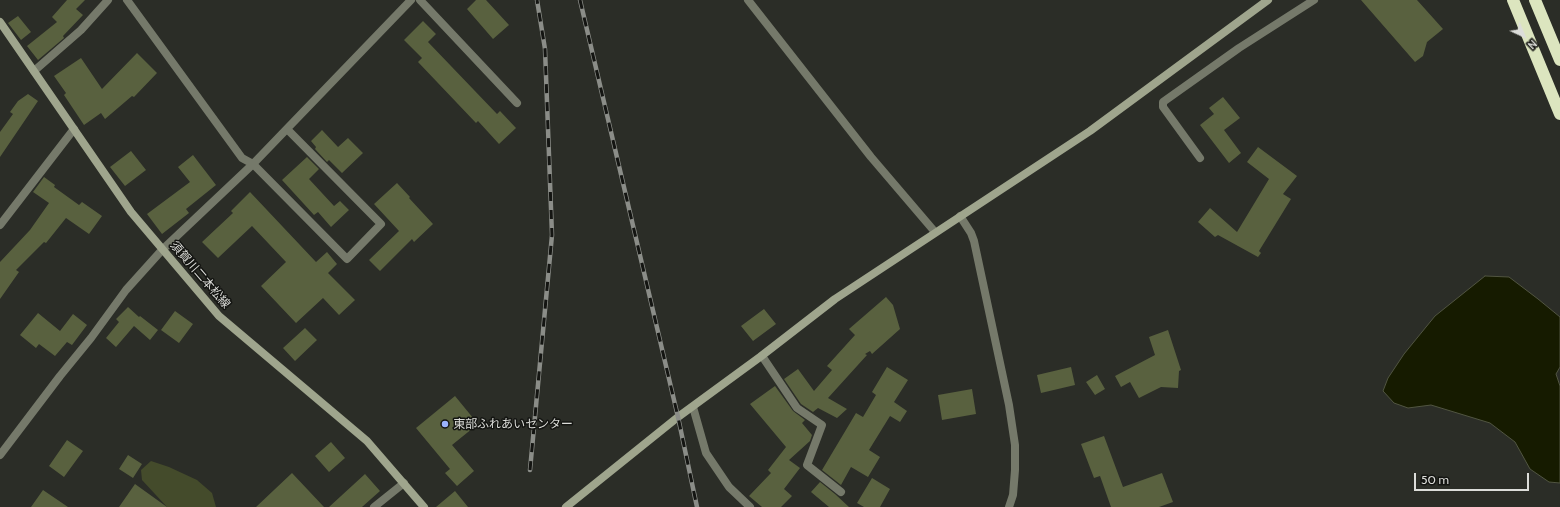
<!DOCTYPE html>
<html>
<head>
<meta charset="utf-8">
<style>
  body { margin:0 }
  #map { position:relative; width:1560px; height:507px; overflow:hidden; background:#2b2d27; font-family:Cabin,sans-serif }
  canvas { display:block }
  .north { position:absolute; left:1504px; top:16px; width:40px; height:40px; -webkit-text-stroke:3px #141512; paint-order:stroke; rotate:136deg; font-size:11px; font-weight:700; line-height:16px; text-align:center; color:#dcddd9 }
  .north::after { content:''; display:block; margin:auto; width:14px; height:18px; background:#dcddd9; clip-path:polygon(50% 0,100% 100%,50% 72%,0 100%) }
  .scale { position:absolute; left:1414px; top:473px; width:115px; height:18px; box-sizing:border-box; border:2px solid #dcddd9; border-top:0; padding-left:5px; font-size:12px; line-height:14px; white-space:nowrap; color:#dcddd9; -webkit-text-stroke:3px #141512; paint-order:stroke }
</style>
</head>
<body>
<div id="map">
<canvas width="1560" height="507"></canvas>
<div class="north">N</div>
<div class="scale">50 m</div>
</div>
<script>
const c = document.querySelector('canvas').getContext('2d');
c.lineJoin = 'round';
function paint(path, color) {
  c.fillStyle = color;
  c.fill(path, 'evenodd');
}
function toPath(rows) {
  const path = new Path2D();
  for (const r of rows) {
    path.moveTo(r[0], r[1]);
    for (let i = 2; i < r.length; i += 2) path.lineTo(r[i], r[i + 1]);
  }
  return path;
}
function stroke(path, color, width, dash) {
  c.strokeStyle = color;
  c.lineWidth = width;
  c.lineCap = dash ? 'butt' : 'round';
  c.setLineDash(dash || []);
  c.stroke(path);
}
function drawText(font, color, halo, rows, align = 'center') {
  c.font = font + ' Cabin,"Noto Sans JP",sans-serif';
  c.lineWidth = 3;
  c.setLineDash([]);
  c.textBaseline = 'middle';
  c.strokeStyle = halo;
  c.fillStyle = color;
  for (const [text, x, y, turn = 0] of rows) {
    c.save();
    c.translate(x, y);
    c.rotate((+turn || 0) * Math.PI / 180);
    c.textAlign = isNaN(turn) ? turn : align;
    if (halo) c.strokeText(text, 0, 0);
    c.fillText(text, 0, 0);
    c.restore();
  }
}
const green = toPath([
  [151,461,169,467,197,480,212,493,216,507,167,507,142,480,141,470]
]);
const water = toPath([
  [1485,276,1509,277,1538,299,1560,317,1560,367,1556,374,1560,386,1560,483,1549,482,1530,469,1515,442,1490,423,1431,405,1408,408,1394,403,1383,391,1388,378,1404,354,1435,316,1485,276]
]);
const building = toPath([
  [67,0,85,0,76,9,83,15,63,36,64,38,38,60,27,46,57,22,52,17],
  [476,0,486,0,509,25,493,39,467,9],
  [1361,0,1417,0,1443,29,1427,42,1423,56,1415,62],
  [18,16,31,32,21,40,8,23],
  [423,21,436,34,428,42,497,114,500,111,516,128,499,144,478,121,476,123,418,62,422,58,404,40],
  [137,53,157,73,134,97,132,96,105,119,101,113,84,125,64,95,66,93,54,76,81,58,102,89],
  [28,94,38,101,0,157,0,132,13,114,10,112,18,101],
  [1223,97,1240,118,1224,130,1241,153,1229,163,1200,125,1214,114,1209,108],
  [322,130,338,147,348,138,363,153,342,173,329,160,327,162,315,149,316,147,311,141],
  [1258,147,1297,176,1283,194,1291,199,1259,251,1261,253,1258,257,1218,235,1215,237,1198,222,1210,208,1237,232,1269,179,1247,162],
  [131,151,146,170,125,186,110,167],
  [193,155,216,185,186,209,189,213,162,234,147,214,190,182,178,167],
  [307,157,319,169,309,179,334,206,340,201,349,210,331,227,318,212,314,215,282,180],
  [44,177,55,185,54,187,79,205,82,202,102,216,89,234,66,218,46,243,44,242,16,270,19,272,0,299,0,262,30,230,49,203,33,192],
  [397,183,410,197,409,198,433,224,414,242,412,239,380,271,369,260,399,231,374,204],
  [250,192,316,262,327,252,337,264,328,273,355,300,339,315,323,298,296,323,261,286,286,262,252,226,218,258,202,242,233,213,231,211],
  [886,297,893,305,900,329,872,354,870,351,865,354,867,355,828,398,847,409,837,418,818,408,813,412,801,404,784,379,798,369,814,391,832,370,827,366,855,335,849,329],
  [128,307,139,317,140,316,158,330,150,340,134,326,116,347,106,338,119,322,116,319],
  [764,309,776,324,753,341,741,326],
  [175,311,193,324,179,343,161,330],
  [38,313,60,331,73,314,87,325,72,345,67,342,55,356,39,344,36,348,20,335],
  [305,328,317,340,295,361,283,348],
  [1168,330,1181,370,1179,371,1178,388,1161,387,1139,398,1130,382,1121,387,1115,376,1155,355,1149,337],
  [887,367,908,380,894,402,907,411,900,422,890,416,869,450,880,457,868,477,851,467,841,485,822,470,856,413,863,417,876,395,872,392],
  [1071,367,1075,385,1041,393,1037,375],
  [1097,375,1105,389,1095,395,1086,382],
  [775,386,793,411,805,420,802,423,812,435,810,441,789,460,800,468,784,489,792,496,781,507,762,507,749,496,771,473,768,470,786,447,750,404],
  [972,389,976,414,942,420,938,395],
  [455,396,478,424,452,445,474,471,457,486,445,473,450,469,416,428],
  [1104,436,1123,487,1162,473,1173,502,1159,507,1111,507,1100,476,1094,478,1081,444],
  [67,440,83,451,64,477,49,466],
  [331,442,345,458,329,472,315,456],
  [128,455,142,464,133,478,119,469],
  [292,473,324,507,256,507],
  [365,474,380,491,362,507,329,507],
  [872,478,890,489,880,507,864,507,857,503],
  [820,482,835,494,849,507,829,507,811,492],
  [135,484,167,507,119,507],
  [43,490,68,507,31,507],
  [455,491,468,507,436,507]
]);
const street = toPath([
  [127,0,242,158,253,164,347,259,381,224,287,129],
  [420,0,517,103],
  [748,0,871,157,935,232],
  [34,71,81,30,108,0],
  [1200,158,1163,107,1163,102,1239,48,1314,0],
  [960,216,971,233,974,241,1009,405,1015,445,1015,470,1013,495,1009,507],
  [0,225,74,129],
  [762,356,797,408,822,425,807,465,841,492],
  [693,407,706,453,729,487,750,507],
  [0,455,60,376,91,338,126,290,162,250,253,164,411,0],
  [374,507,404,483]
]);
const secondary = toPath([
  [0,22,131,212,219,316,367,441,424,507],
  [566,507,678,417,760,357,835,299,1090,131,1268,0]
]);
const highway = toPath([
  [1513,0,1560,114],
  [1535,0,1560,60]
]);
const rail = toPath([
  [580,0,678,417,697,507],
  [530,470,552,235,545,49,537,0]
]);
const markers = [
  [445,424,4,"#9bb4fd"]
];
const streetNames = [
  ["須賀川二本松線",200,275,49]
];
const poiNames = [
  ["東部ふれあいセンター",453,424]
];
paint(green, '#444b2b');
paint(water, '#161b00');
stroke(water, '#515541', 1);
paint(building, '#59613f');
stroke(street, '#75796a', 8);
stroke(secondary, '#9fa58d', 8);
stroke(highway, '#dce5bf', 12);
stroke(rail, '#8b8d88', 4.5);
stroke(rail, '#141512', 3, [9]);
for (const [x, y, r, color] of markers) {
  const dot = new Path2D();
  dot.arc(x, y, r, 0, 2 * Math.PI);
  c.fillStyle = color;
  c.fill(dot);
  stroke(dot, '#141512', 1.5);
}
drawText('12px', '#dcddd9', '#141512', streetNames);
drawText('12px', '#dcddd9', '#141512', poiNames, 'left');
</script>
</body>
</html>
